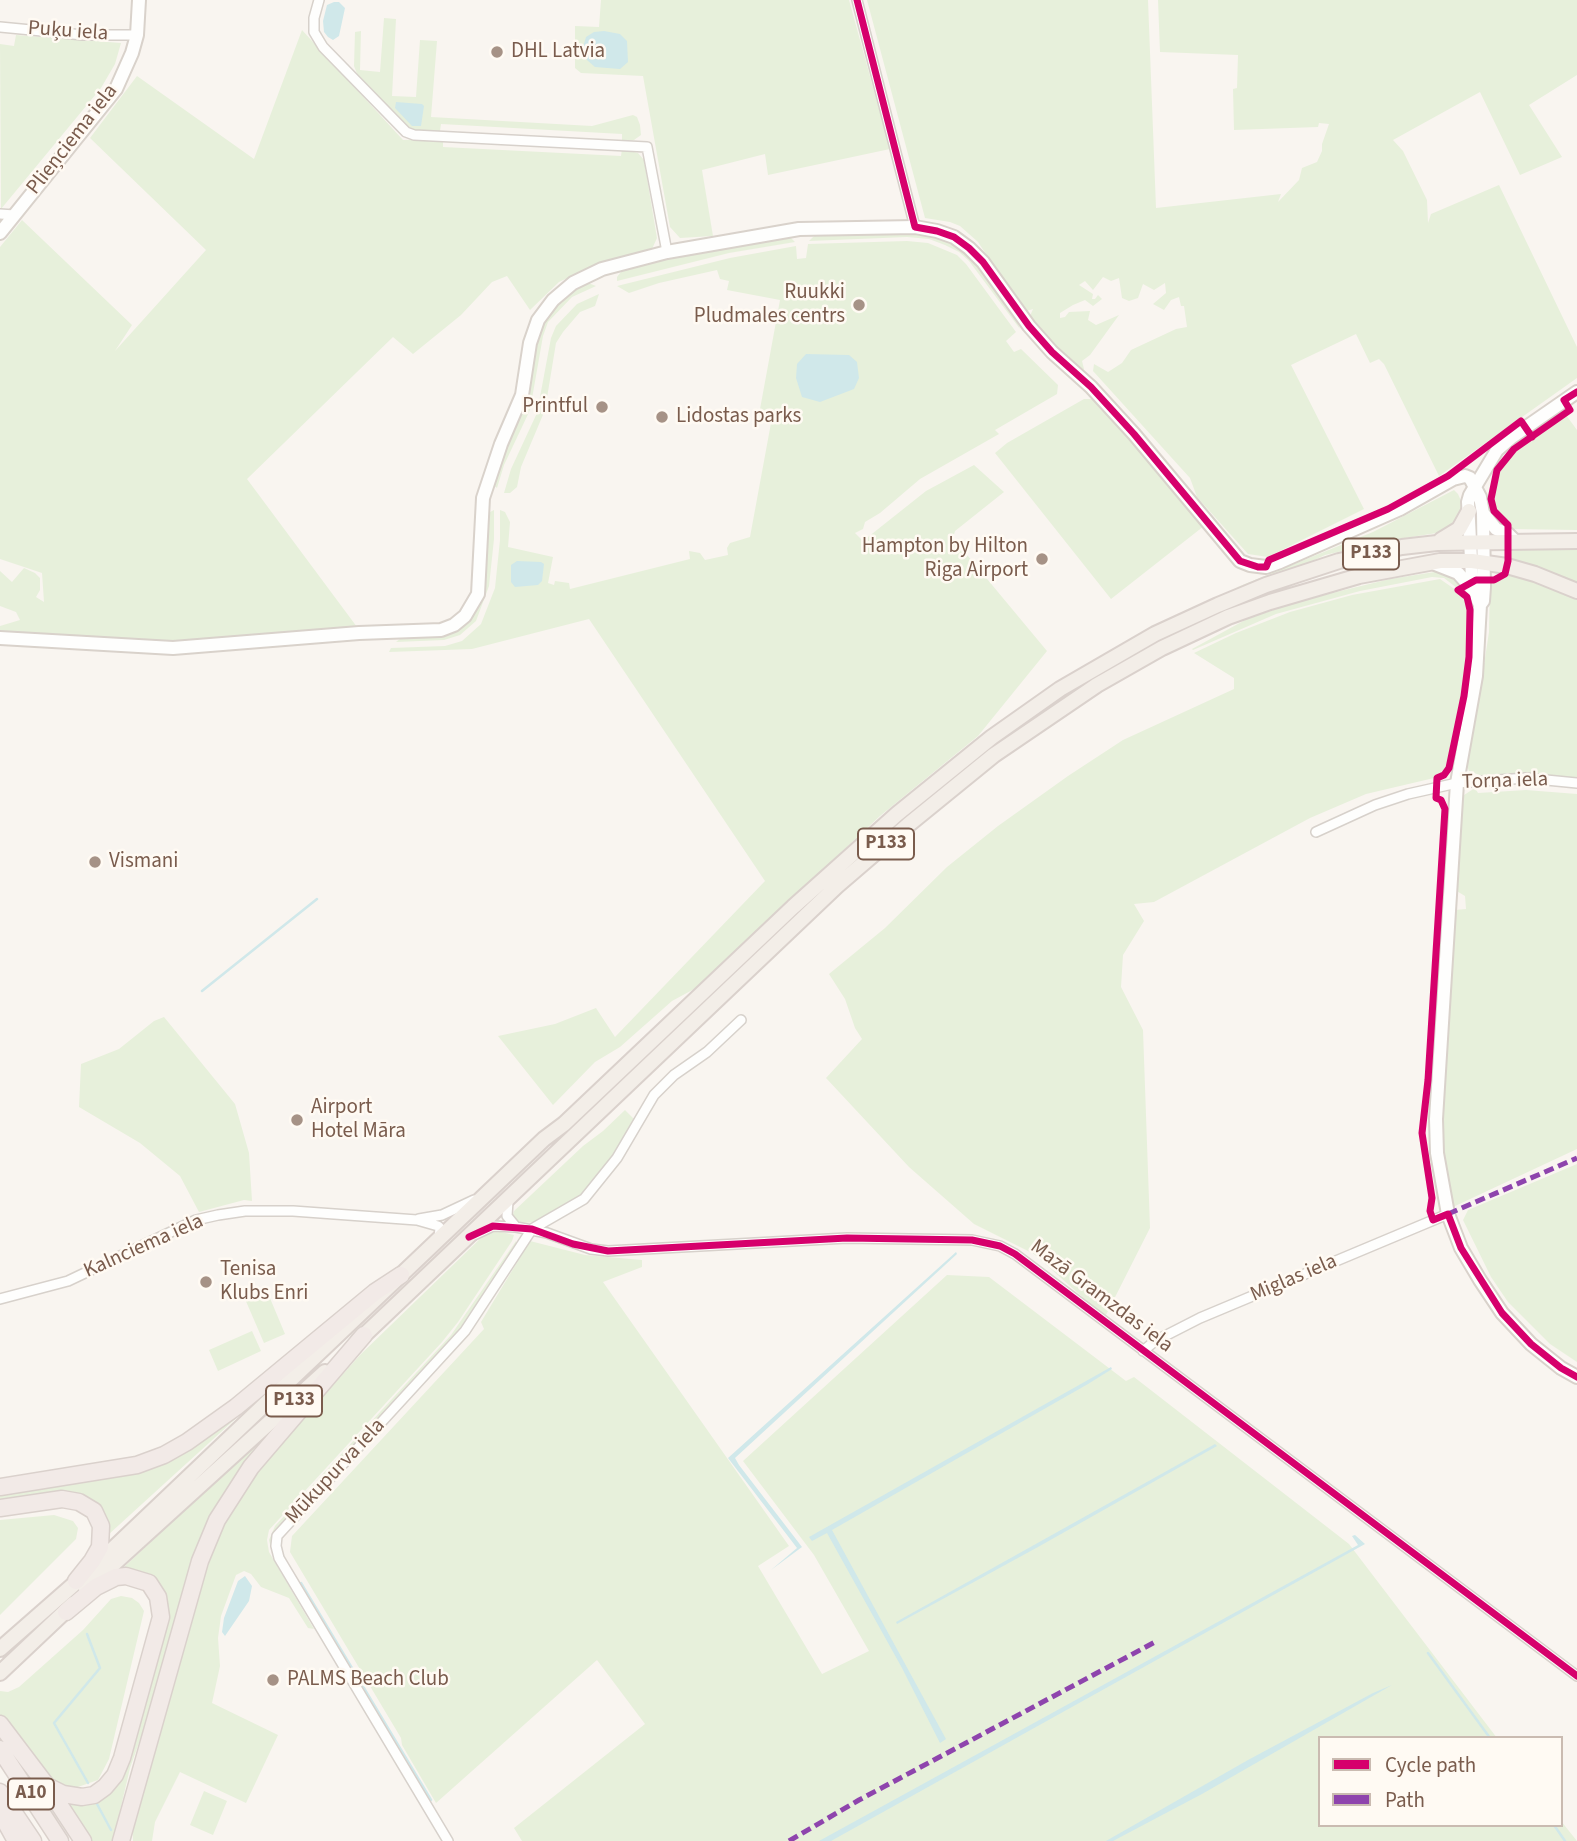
<!DOCTYPE html>
<html>
<head>
<meta charset="utf-8">
<style>
  body { margin:0 }
  #map { position:relative; width:1577px; height:1841px; overflow:hidden; background:#f9f5f0; font-family:"Source Sans 3",sans-serif }
  canvas { display:block }
  .legend { position:absolute; left:1318px; top:1736px; width:245px; height:91px; box-sizing:border-box; background:#fffaf3; border:2px solid #cabbb1; margin:0; padding:9px 12px; list-style:none; font-size:21px; color:#7a5c4d }
  .legend li { display:flex; align-items:center; gap:14px; height:35px }
  .legend b { width:35px; border:2px solid #cabbb1 }
</style>
</head>
<body>
<div id="map">
<canvas width="1577" height="1841"></canvas>
<ul class="legend">
<li><b style="height:9px;background:#d6006c"></b>Cycle path</li>
<li><b style="height:9px;background:#8e44ad"></b>Path</li>
</ul>
</div>
<script>
const c = document.querySelector('canvas').getContext('2d');
c.lineJoin = 'round';
function paint(path, color) {
  c.fillStyle = color;
  c.fill(path, 'evenodd');
}
function toPath(rows) {
  const path = new Path2D();
  for (const r of rows) {
    path.moveTo(r[0], r[1]);
    for (let i = 2; i < r.length; i += 2) path.lineTo(r[i], r[i + 1]);
  }
  return path;
}
function stroke(path, color, width, dash) {
  c.strokeStyle = color;
  c.lineWidth = width;
  c.lineCap = dash ? 'butt' : 'round';
  c.setLineDash(dash || []);
  c.stroke(path);
}
function drawText(font, color, halo, rows, align = 'center') {
  c.font = font + ' "Source Sans 3",sans-serif';
  c.lineWidth = 5;
  c.setLineDash([]);
  c.textBaseline = 'middle';
  c.strokeStyle = halo;
  c.fillStyle = color;
  for (const [text, x, y, turn = 0] of rows) {
    c.save();
    c.translate(x, y);
    c.rotate((+turn || 0) * Math.PI / 180);
    c.textAlign = isNaN(turn) ? turn : align;
    if (halo) c.strokeText(text, 0, 0);
    c.fillText(text, 0, 0);
    c.restore();
  }
}
const green = toPath([
  [601,0,849,0,890,149,768,175,765,154,702,170,713,236,680,238,670,227,643,76,581,73,575,68,575,26,599,27],
  [867,0,1148,0,1156,208,1281,194,1278,202,1299,180,1302,168,1317,162,1322,151,1322,144,1329,124,1319,123,1318,127,1234,130,1233,89,1237,88,1238,55,1160,52,1158,0,1577,0,1577,75,1529,105,1562,157,1520,175,1480,92,1393,140,1403,151,1427,200,1428,223,1431,214,1499,185,1577,347,1577,378,1439,476,1384,364,1379,359,1370,363,1356,334,1291,365,1364,509,1268,557,1248,554,1197,497,1190,478,1093,371,1094,364,1108,372,1122,363,1131,350,1176,329,1187,327,1184,306,1181,306,1179,297,1171,300,1164,310,1153,304,1166,293,1165,283,1154,290,1143,284,1138,298,1129,301,1122,298,1119,278,1111,281,1103,277,1093,290,1085,281,1079,285,1093,294,1092,299,1095,299,1098,295,1102,299,1093,306,1085,300,1073,305,1060,313,1060,318,1065,317,1069,312,1090,311,1088,320,1096,325,1119,315,1090,355,1082,361,1084,369,1082,371,1044,336,1030,316,1033,309,1027,311,1015,298,978,242,960,226,950,222,925,218],
  [384,18,396,19,392,96,416,97,420,40,437,41,431,117,592,126,633,115,637,117,640,125,641,135,634,140,628,141,622,141,622,134,441,124,440,131,411,130,358,76,354,66,355,32,361,31,360,70,380,72],
  [302,30,403,140,443,139,443,147,621,156,622,149,638,153,644,160,657,238,652,249,595,265,559,282,530,310,507,276,492,282,461,315,413,354,393,337,247,479,357,627,176,642,0,635,0,626,20,620,16,612,0,606,0,571,12,582,24,568,35,573,40,578,40,590,36,597,44,602,42,573,0,559,0,247,22,220,132,325,115,351,206,250,90,138,137,76,254,159],
  [16,35,121,43,115,64,101,88,1,209,0,44,14,46],
  [816,234,910,234,939,237,967,254,999,292,1017,321,1020,329,969,261,959,252,945,245,929,239,907,237,809,241],
  [788,235,795,242,729,253,617,281,617,277,624,268,709,248],
  [907,241,928,243,957,255,966,264,1016,332,1006,341,1014,352,1021,349,1058,385,1057,394,995,430,999,434,920,479,880,513,865,522,863,529,855,533,863,541,926,491,974,465,1004,492,955,531,953,538,1047,651,978,736,880,816,696,988,672,1001,620,1047,595,1062,553,1105,498,1036,555,1024,596,1008,615,1037,765,881,589,619,472,649,389,652,391,648,445,646,462,641,481,624,495,588,500,540,500,510,505,512,510,522,508,547,553,557,548,583,554,585,555,581,569,583,570,589,690,559,689,551,700,553,705,560,728,555,727,548,730,543,750,537,771,423,758,420,780,300,727,290,729,281,720,279,717,270,659,283,629,293,617,286,730,258,796,246,797,259,806,258,808,244],
  [583,281,596,286,572,297,548,322,543,336,530,410,504,465,497,488,492,484,532,354,547,312],
  [599,294,595,306,580,312,563,332,556,343,545,410,521,467,517,487,510,493,504,493,511,469,537,413,551,338,556,326,577,304],
  [1084,399,1094,399,1204,526,1111,599,995,453,1007,443],
  [1566,415,1577,430,1577,530,1511,529,1509,520,1502,517,1493,504,1494,486,1499,469,1523,445],
  [1454,490,1458,494,1462,503,1460,520,1443,532,1386,541,1325,555,1302,566,1235,588,1373,532],
  [494,510,494,539,489,586,476,621,460,635,444,640,396,642,401,638,447,635,458,631,470,622,485,585,488,513],
  [1510,548,1577,550,1577,584,1510,562],
  [1441,571,1449,573,1465,583,1457,588,1444,578,1432,577,1360,591,1276,614,1193,650,1192,649,1247,619,1303,600,1390,579],
  [1508,572,1577,600,1577,778,1523,774,1482,776,1469,771,1465,761,1478,704,1489,632,1490,582,1503,578],
  [1440,579,1466,597,1469,610,1467,667,1445,772,1434,778,1366,794,1310,818,1154,902,1134,904,1144,921,1123,955,1121,987,1143,1030,1150,1228,1105,1317,1034,1254,974,1224,909,1167,826,1078,862,1039,855,1028,845,999,829,974,885,928,947,867,998,826,1068,776,1123,740,1234,689,1234,678,1194,653,1236,633,1290,612,1352,595],
  [1475,788,1478,793,1526,790,1577,794,1577,1149,1453,1207,1441,1145,1441,1125,1455,910,1466,909,1465,896,1455,890,1462,801,1464,795],
  [164,1017,235,1104,249,1153,252,1201,244,1200,199,1212,180,1176,140,1143,79,1107,81,1064,119,1049,154,1021],
  [625,1110,635,1120,616,1153,588,1190,573,1203,535,1222,522,1223,512,1217,514,1211,583,1146,603,1131],
  [1577,1164,1577,1362,1550,1344,1508,1302,1491,1277,1463,1220,1468,1210],
  [497,1231,514,1235,512,1241,458,1322,442,1342,269,1530,267,1540,269,1552,314,1629,308,1628,289,1598,261,1587,251,1574,244,1571,236,1575,221,1616,218,1638,220,1666,212,1703,278,1735,246,1803,180,1772,155,1822,152,1841,133,1841,132,1821,202,1572,219,1529,252,1476,360,1355,483,1236],
  [516,1241,516,1246,475,1309,441,1353,277,1529,272,1539,272,1553,269,1540,275,1526,451,1335],
  [530,1241,585,1255,642,1260,642,1267,603,1282,789,1546,758,1566,822,1674,869,1651,814,1555,743,1461,947,1275,989,1277,1126,1381,1134,1377,1349,1544,1497,1738,1320,1738,1320,1825,1561,1825,1561,1821,1577,1841,522,1841,514,1828,645,1724,597,1660,436,1803,402,1745,401,1738,290,1552,292,1536,484,1329,481,1322],
  [267,1291,285,1334,264,1343,245,1299],
  [252,1331,261,1351,218,1371,209,1350],
  [266,1391,108,1535,95,1505,0,1503,0,1496,108,1477],
  [289,1412,240,1470,207,1522,187,1579,145,1726,130,1768,113,1841,89,1841,64,1800,109,1789,160,1642,152,1578,140,1572,125,1570,123,1568],
  [54,1515,73,1521,78,1528,76,1539,0,1615,0,1520],
  [121,1596,132,1598,139,1603,144,1611,109,1759,98,1780,72,1789,52,1781,0,1716,0,1691,8,1692,19,1687,83,1630,111,1599],
  [204,1791,227,1801,213,1835,190,1825]
]);
const water = toPath([
  [334,2,339,2,345,8,339,36,333,40,328,37,324,32,323,21,327,5],
  [604,31,620,34,627,41,628,62,620,69,595,67,587,60,583,47,586,37,594,32],
  [396,102,422,104,424,106,421,126,412,126,395,108],
  [806,354,849,355,857,362,859,378,854,389,820,402,802,397,796,378,797,364],
  [517,561,541,562,544,564,542,581,538,585,515,587,511,582,511,565],
  [956,1252,957,1254,735,1458,739,1465,802,1547,771,1570,797,1548,728,1458],
  [1111,1367,1112,1369,1088,1384,832,1530,946,1739,940,1743,902,1668,827,1533,812,1541,809,1537],
  [1215,1444,1217,1446,1038,1547,897,1624,896,1622],
  [1355,1535,1365,1544,831,1841,819,1841,1358,1545,1352,1536],
  [245,1576,252,1586,249,1601,225,1636,222,1632,224,1618,238,1581],
  [1392,1685,1202,1794,1113,1841,1106,1841,1248,1760,1373,1693]
]);
const stream = toPath([
  [202,991,317,899],
  [301,1583,431,1800],
  [87,1634,100,1668,54,1723,88,1783],
  [1428,1653,1490,1738],
  [97,1804,111,1830],
  [1554,1825,1565,1841]
]);
const street = toPath([
  [319,0,314,18,314,32,323,47,406,132,414,135,647,147,667,252],
  [857,0,915,227],
  [0,27,83,35,137,35],
  [0,214,14,215],
  [1316,832,1375,805,1408,794,1457,783,1526,778,1577,783],
  [508,1201,507,1216,516,1227],
  [419,1219,442,1215,474,1200],
  [474,1235,493,1226,516,1227,547,1233,591,1249,608,1251,847,1238,972,1240,1000,1246,1015,1254,1577,1676],
  [0,1299,68,1281,196,1220,218,1215,245,1211,293,1211,417,1220,438,1226,440,1228,439,1238],
  [1143,1351,1155,1341,1200,1318,1448,1214],
  [448,1841,279,1558,276,1546,277,1536,465,1331,532,1229,584,1199,617,1158,654,1095,674,1075,707,1052,741,1020]
]);
const secondary = toPath([
  [0,233,116,89,132,53,137,35,139,0],
  [1483,513,1496,529,1508,534,1515,541],
  [1435,564,1458,573,1473,590],
  [1480,605,1473,590,1472,578,1468,502,1470,495,1497,450,1512,437,1577,392],
  [0,638,173,648,359,633,441,630,454,625,465,616,478,594,483,498,501,444,522,395,530,343,538,320,553,300,573,283,602,269,667,252,799,229,915,227,937,231,954,237,969,248,983,262,1029,326,1052,352,1091,387,1134,434,1240,561,1250,565,1266,567,1280,562,1400,509,1453,479,1465,476,1470,478,1480,497,1483,513,1484,587,1483,601,1480,605,1476,676,1457,783,1436,1119,1437,1153,1448,1214,1461,1248,1480,1280,1502,1313,1531,1344,1561,1368,1577,1377]
]);
const primary = toPath([
  [1441,540,1459,529,1469,511],
  [358,1341,837,886,908,825,994,755,1097,685,1162,648,1228,617,1270,602,1359,576,1440,561,1472,561,1507,566,1535,574,1577,591],
  [86,1589,325,1372],
  [0,1649,97,1564,544,1139,564,1124,793,907,897,814,992,737,1060,689,1155,634,1218,605,1266,585,1339,561,1402,547,1437,543,1577,541],
  [0,1673,73,1604]
]);
const highway = toPath([
  [0,1487,137,1465,164,1455,187,1442,236,1407,375,1292,401,1275],
  [0,1508,62,1499,79,1502,94,1511,101,1526,100,1547,92,1561,76,1581],
  [0,1724,47,1786,83,1841],
  [0,1749,60,1841],
  [47,1786,63,1794,82,1797,94,1795,105,1787,115,1775,122,1758,161,1617,158,1597,149,1583,126,1576,116,1577,96,1587,66,1612],
  [0,1792,33,1841],
  [0,1812,16,1841],
  [121,1841,200,1561,217,1520,251,1467,364,1335]
]);
const quiet = toPath([
  [1448,1214,1577,1158],
  [789,1841,859,1800,1157,1641]
]);
const cycleway = toPath([
  [857,0,915,227,937,231,954,237,969,248,983,262,1029,326,1052,352,1091,387,1134,434,1240,561,1258,567,1266,567,1269,560,1388,509,1448,476,1521,421,1532,437],
  [1577,392,1564,400,1570,410,1514,449,1497,470,1491,499,1494,511,1508,525,1508,561,1505,574,1494,580,1476,580,1458,590,1467,597,1470,610,1469,657,1464,696,1449,768,1444,775,1437,778,1436,798,1441,800,1445,809,1428,1080,1422,1133,1432,1198,1430,1211,1433,1220,1448,1214,1461,1248,1502,1313,1531,1344,1561,1368,1577,1377],
  [469,1237,493,1226,532,1229,573,1244,608,1251,847,1238,972,1240,1000,1246,1015,1254,1577,1676]
]);
const markers = [
  [497,52,7,"#a69286"],
  [859,305,7,"#a69286"],
  [602,407,7,"#a69286"],
  [662,417,7,"#a69286"],
  [1042,559,7,"#a69286"],
  [95,862,7,"#a69286"],
  [297,1120,7,"#a69286"],
  [206,1282,7,"#a69286"],
  [273,1680,7,"#a69286"]
];
const shields = [
  [1371,554,56],
  [886,844,56],
  [294,1401,56],
  [31,1794,46]
];
const shieldNames = [
  ["P133",1371,554],
  ["P133",886,844],
  ["P133",294,1401],
  ["A10",31,1794]
];
const streetNames = [
  ["Puķu iela",68,32,4],
  ["Plieņciema iela",73,140,-52],
  ["Torņa iela",1505,782,-2],
  ["Kalnciema iela",144,1247,-24],
  ["Miglas iela",1294,1279,-23],
  ["Mazā Gramzdas iela",1101,1297,37],
  ["Mūkupurva iela",336,1472,-47]
];
const poiNames = [
  ["DHL Latvia",511,52],
  ["Ruukki",845,293,"right"],
  ["Pludmales centrs",845,317,"right"],
  ["Printful",588,407,"right"],
  ["Lidostas parks",676,417],
  ["Hampton by Hilton",1028,547,"right"],
  ["Riga Airport",1028,571,"right"],
  ["Vismani",109,862],
  ["Airport",311,1108],
  ["Hotel Māra",311,1132],
  ["Tenisa",220,1270],
  ["Klubs Enri",220,1294],
  ["PALMS Beach Club",287,1680]
];
paint(green, '#e7f0db');
paint(water, '#d0e8ea');
stroke(stream, '#d0e8ea', 2.5);
stroke(street, '#d7d1cb', 12);
stroke(secondary, '#d9d2cb', 16);
stroke(primary, '#dad1cc', 18);
stroke(highway, '#dad1cc', 19);
stroke(street, '#fefefd', 9);
stroke(secondary, '#fefefd', 12);
stroke(primary, '#f3eee8', 14);
stroke(highway, '#f2eae7', 16);
stroke(quiet, '#8e44ad', 5, [10, 5]);
stroke(cycleway, '#d6006c', 7);
for (const [x, y, r, color] of markers) {
  const dot = new Path2D();
  dot.arc(x, y, r, 0, 2 * Math.PI);
  c.fillStyle = color;
  c.fill(dot);
  stroke(dot, '#fffaf3', 2.5);
}
for (const [x, y, w] of shields) {
  const box = new Path2D();
  box.roundRect(x - w / 2, y - 15.5, w, 31, 5);
  c.fillStyle = '#fffaf3';
  c.fill(box);
  stroke(box, '#7a5c4d', 2);
}
drawText('bold 19px', '#7a5c4d', null, shieldNames);
drawText('21px', '#7a5c4d', '#fffaf3', streetNames);
drawText('21px', '#7a5c4d', '#fffaf3', poiNames, 'left');
</script>
</body>
</html>
